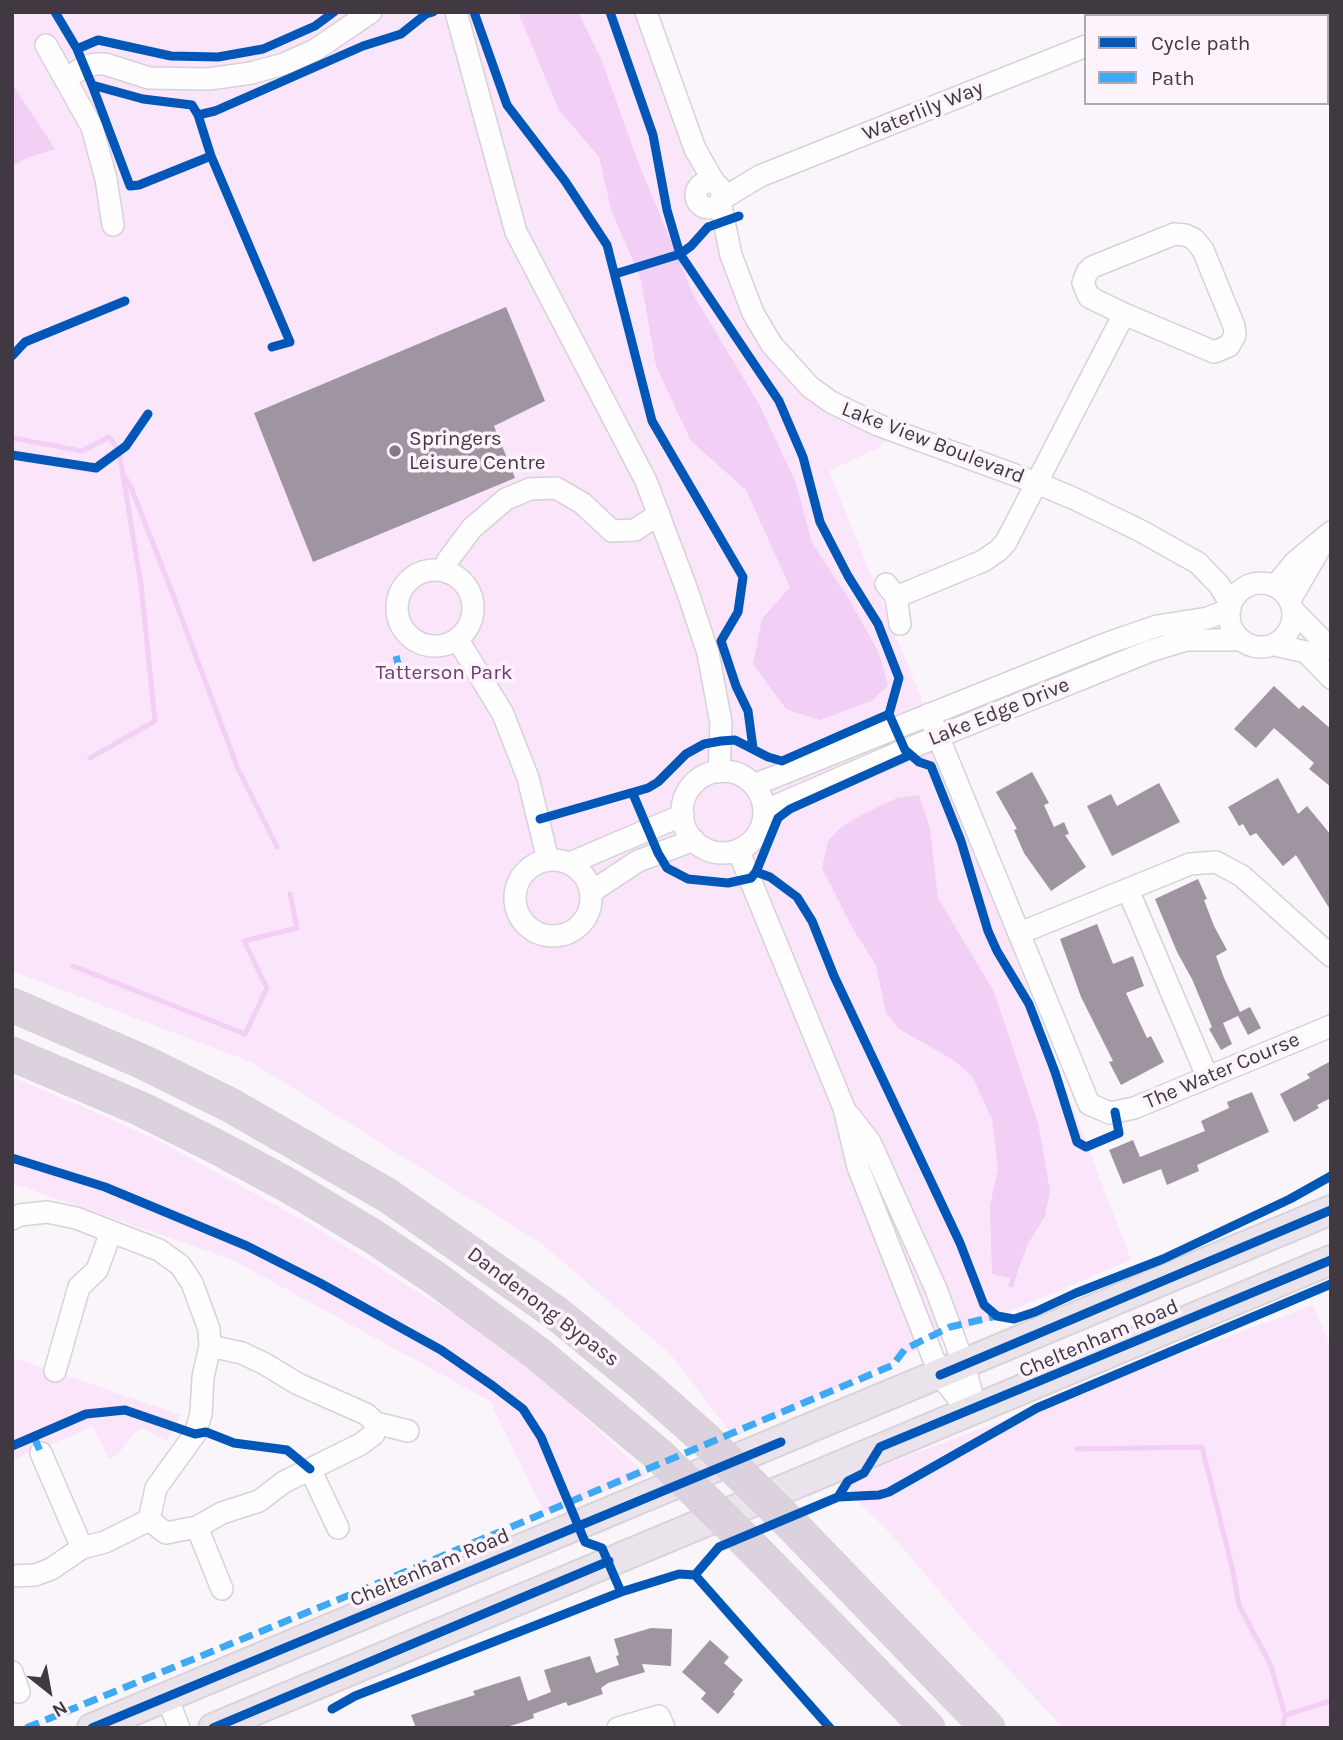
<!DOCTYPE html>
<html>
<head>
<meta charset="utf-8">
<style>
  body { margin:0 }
  #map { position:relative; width:1343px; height:1740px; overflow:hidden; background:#faf5fa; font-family:Karla,sans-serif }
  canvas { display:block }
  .frame { position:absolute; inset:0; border:14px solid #413942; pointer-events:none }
  .legend { position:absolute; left:1084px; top:14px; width:245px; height:91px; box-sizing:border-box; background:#fcf3fc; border:2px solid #b1a9b2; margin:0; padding:9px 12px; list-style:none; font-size:21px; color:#413942 }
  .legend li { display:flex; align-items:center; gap:14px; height:35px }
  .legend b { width:35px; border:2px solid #b1a9b2 }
  .north { position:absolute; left:14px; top:1656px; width:70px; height:70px; -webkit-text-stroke:5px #fcf3fc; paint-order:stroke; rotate:149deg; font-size:19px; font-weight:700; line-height:28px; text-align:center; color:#413942 }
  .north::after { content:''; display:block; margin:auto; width:24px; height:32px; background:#413942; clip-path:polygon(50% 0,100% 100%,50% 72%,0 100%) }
</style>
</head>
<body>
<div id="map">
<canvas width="1343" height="1740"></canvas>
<div class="frame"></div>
<ul class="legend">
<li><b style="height:9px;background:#0057b8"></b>Cycle path</li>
<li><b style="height:9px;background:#3fa9f5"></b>Path</li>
</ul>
<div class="north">N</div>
</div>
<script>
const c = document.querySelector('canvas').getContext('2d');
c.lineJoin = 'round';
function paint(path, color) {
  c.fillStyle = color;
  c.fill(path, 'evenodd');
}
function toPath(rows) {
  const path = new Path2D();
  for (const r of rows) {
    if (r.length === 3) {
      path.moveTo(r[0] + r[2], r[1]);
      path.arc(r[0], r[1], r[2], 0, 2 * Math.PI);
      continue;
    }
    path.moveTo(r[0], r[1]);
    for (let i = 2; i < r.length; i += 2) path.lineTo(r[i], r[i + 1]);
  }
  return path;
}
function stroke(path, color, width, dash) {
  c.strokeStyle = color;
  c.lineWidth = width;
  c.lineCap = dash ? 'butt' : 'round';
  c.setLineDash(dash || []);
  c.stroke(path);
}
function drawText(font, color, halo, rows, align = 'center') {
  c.font = font + ' Karla,sans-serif';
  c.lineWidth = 7;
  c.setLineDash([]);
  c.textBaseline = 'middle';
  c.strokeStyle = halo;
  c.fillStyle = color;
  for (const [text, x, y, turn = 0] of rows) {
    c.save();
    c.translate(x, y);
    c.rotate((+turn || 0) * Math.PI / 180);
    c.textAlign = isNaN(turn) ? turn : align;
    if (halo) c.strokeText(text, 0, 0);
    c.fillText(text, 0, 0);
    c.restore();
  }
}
const green = toPath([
  [12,12,638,12,691,165,693,172,689,190,690,203,710,225,743,313,754,335,780,372,816,404,835,416,888,439,878,448,829,471,920,695,942,764,1131,1260,898,1358,734,1437,670,1354,541,1243,251,1062,12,971],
  [12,1077,111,1119,167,1145,315,1227,427,1298,501,1341,647,1475,545,1514,490,1401,233,1260,12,1183],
  [1313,1305,1331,1348,1331,1728,1063,1728,974,1632,890,1533,838,1482],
  [12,1357,181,1415,167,1441,142,1428,133,1434,117,1456,109,1459,93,1427,12,1460]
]);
const water = toPath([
  [518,12,578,12,602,61,638,162,693,294,759,404,796,483,812,543,849,599,879,653,888,686,871,701,820,720,786,709,753,664,762,619,790,587,746,490,691,441,656,366,641,280,611,209,599,157,559,110],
  [12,84,55,149,27,158,12,166],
  [919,795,930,828,938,898,994,992,1038,1123,1050,1191,1045,1216,1029,1242,1014,1279,992,1274,990,1206,998,1169,992,1119,972,1076,952,1059,899,1029,886,1013,876,965,852,927,822,868,828,841,840,828,863,814,897,798]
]);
const stream = toPath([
  [12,438,82,451,109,437,115,445],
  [123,474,130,485,172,592,238,769,277,847],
  [90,758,155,721,141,584,120,457],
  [73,966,245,1034,267,988,244,941,297,928,290,894],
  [1011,1285,1015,1271],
  [1077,1449,1202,1447,1232,1567,1239,1605,1271,1666,1285,1715,1283,1728],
  [1285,1715,1331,1701]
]);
const building = toPath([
  [506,307,545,401,494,426,515,478,313,562,254,413],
  [1274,686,1299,709,1303,705,1331,729,1331,787,1309,769,1314,763,1274,728,1256,748,1234,729],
  [1032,772,1049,803,1044,805,1054,827,1064,822,1069,834,1065,835,1086,867,1051,891,1024,853,1014,830,1017,829,996,792],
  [1278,778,1298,814,1307,806,1331,835,1331,911,1296,855,1283,866,1256,833,1250,836,1243,824,1239,826,1228,807],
  [1159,783,1180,822,1112,856,1087,806,1111,794,1117,806],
  [1198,879,1207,899,1204,900,1214,926,1227,950,1216,956,1224,978,1240,1012,1250,1007,1261,1028,1248,1035,1238,1016,1223,1023,1232,1044,1221,1050,1209,1029,1212,1027,1192,979,1177,952,1155,899],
  [1097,924,1113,964,1133,956,1144,986,1126,993,1147,1038,1151,1036,1164,1062,1121,1085,1109,1062,1113,1061,1081,997,1060,939],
  [1331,1061,1331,1098,1317,1105,1319,1108,1294,1122,1280,1094,1310,1078,1307,1074],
  [1252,1092,1269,1132,1197,1165,1199,1171,1167,1185,1161,1169,1123,1184,1109,1150,1133,1140,1140,1157,1205,1131,1201,1121,1229,1108,1227,1102],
  [651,1628,672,1629,671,1666,642,1664,645,1672,608,1683,601,1688,603,1694,568,1706,566,1702,533,1714,534,1718,517,1724,502,1728,416,1728,411,1715,475,1695,473,1691,520,1676,528,1701,551,1692,544,1670,590,1656,596,1673,619,1665,616,1656,619,1655,614,1639],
  [710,1640,729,1657,724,1663,743,1680,733,1692,735,1694,718,1714,701,1699,706,1693,682,1672]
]);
const minor = toPath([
  [456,12,516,232,646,481,687,590,708,653,721,723,719,772],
  [646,12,695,149,714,182],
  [1097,12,1098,16],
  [1310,12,1312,16],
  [1162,16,1170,12],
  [1327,17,1331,15],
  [46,45,92,127,106,179,113,225],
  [1327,55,1331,64],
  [67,78,84,67,95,64,105,64,149,78,209,79,251,73,284,64,315,50,371,12],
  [709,195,13],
  [722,199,760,176,1086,46],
  [720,202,731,255,753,313,772,345,810,387,831,402,878,425,1037,483,1075,499,1139,530,1198,563,1219,585,1231,604],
  [435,608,38],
  [443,571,448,560,472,528,506,499,530,489,556,488,582,503,612,531,635,530,659,514],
  [1261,615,32],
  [886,584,896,597,900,624],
  [1275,586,1295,562,1331,532],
  [896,597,983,561,999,550,1006,542,1124,314,1214,352,1229,346,1235,335,1234,326,1203,250,1194,239,1185,235,1174,234,1167,237,1092,267,1087,272,1083,283,1089,297,1124,314],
  [1290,600,1320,548],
  [1294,611,1331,649],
  [458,640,503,714,528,778,548,860],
  [1275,645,1306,652,1331,678],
  [929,714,1089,1104,1110,1113,1134,1108,1331,1026],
  [723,812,41],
  [754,785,1108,643,1157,626,1208,618,1230,609],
  [764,811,905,750,1150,651,1186,640,1240,640],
  [738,850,844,1108,858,1167,940,1375,969,1412],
  [553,898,38],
  [570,863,683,815],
  [1128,890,1207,1076],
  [591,892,638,861,694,840],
  [1020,933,1190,864,1216,862,1242,876,1331,956],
  [849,1115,870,1142,936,1289,964,1365,976,1409],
  [12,1219,20,1215,47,1212,76,1218,159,1250,180,1265,192,1283,209,1329,210,1346,203,1377,201,1414,195,1434,156,1488,149,1520,105,1542,82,1548,51,1569,35,1575,12,1576],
  [55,1371,79,1287,97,1270,111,1232],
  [376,1423,408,1431],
  [41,1453,82,1548],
  [310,1469,338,1528],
  [149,1520,166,1533,197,1527,222,1513,259,1501,284,1482,361,1444,374,1434,376,1423,366,1414,298,1384,265,1364,242,1353,210,1346],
  [197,1527,222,1589],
  [12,1672,19,1692],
  [167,1697,179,1728],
  [618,1728,659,1716,664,1728]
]);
const major = toPath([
  [92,1728,1331,1210],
  [213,1728,1331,1260]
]);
const highway = toPath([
  [12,1005,143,1062,230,1105,387,1195,556,1313,645,1386,704,1438],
  [12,1054,141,1109,217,1147,291,1187,374,1237,435,1278,537,1353,661,1457],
  [792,1525,988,1728],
  [749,1544,928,1728]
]);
const highwayBridge = toPath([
  [704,1438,792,1525],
  [661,1457,749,1544]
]);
const quiet = toPath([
  [396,656,401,675],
  [34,1437,41,1453],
  [26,1728,381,1582,893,1365,905,1349,950,1327,997,1316]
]);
const cycleway = toPath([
  [55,12,77,49,98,40,171,56,218,57,263,49,315,26,334,12],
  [474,12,507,105,565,181,607,245,652,421,743,577,738,612,721,641,736,686,748,711,753,748],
  [77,49,92,85,143,99,192,105,198,115,215,111,363,46,401,34,426,14,433,12],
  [92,85,130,186,139,185,211,156],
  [198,115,211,156,290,342,272,347],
  [615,274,680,254,691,246,708,227,739,216],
  [12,356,25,342,125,301],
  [12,455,96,468,126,446,148,414],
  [889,714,905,750,919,762,931,766,961,841,988,931,997,951,1029,1004,1055,1072,1077,1142,1086,1147,1119,1133,1115,1112],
  [633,794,658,853,667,868,688,879,728,883,751,878,756,872,770,877,797,897,812,921,834,976,960,1243,984,1305,997,1316,1014,1319,1035,1312,1076,1293,1163,1259,1290,1199,1331,1176],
  [540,819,648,788,658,782,686,754,704,744,721,741,735,740,768,757,782,761,889,714,899,678,878,624,848,576,820,522,803,457,779,401,680,254,667,210,653,135,610,12],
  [756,872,778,818,790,809,910,755],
  [12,1158,105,1187,247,1246,320,1283,441,1350,493,1386,523,1409,541,1437,585,1542,602,1548,621,1592,679,1574,695,1575,830,1728],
  [940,1375,1331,1210],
  [12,1446,86,1414,125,1410,195,1434,206,1432,234,1443,287,1450,310,1469],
  [838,1497,848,1481,864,1473,880,1447,1331,1260],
  [695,1575,719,1547,838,1497,879,1495,889,1492,1037,1408,1331,1284],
  [332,1709,355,1696,621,1592],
  [92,1728,781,1442],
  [213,1728,609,1561]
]);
const markers = [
  [395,451,7,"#827b82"]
];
const streetNames = [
  ["Waterlily Way",923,111,-22],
  ["Lake View Boulevard",933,443,21],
  ["Lake Edge Drive",999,712,-22],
  ["The Water Course",1222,1071,-23],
  ["Dandenong Bypass",543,1307,37],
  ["Cheltenham Road",1099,1339,-23],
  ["Cheltenham Road",430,1568,-23]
];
const poiNames = [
  ["Springers",409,439],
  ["Leisure Centre",409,463]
];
const parkNames = [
  ["Tatterson Park",444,673]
];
paint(green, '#fae5fb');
paint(water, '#f2cff4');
stroke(stream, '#f2cff4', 5);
paint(building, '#9f95a0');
stroke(minor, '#d7d1d8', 24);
stroke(major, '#d7d3d8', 32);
stroke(highway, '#d7d3d8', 35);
stroke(minor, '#fefefe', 21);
stroke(major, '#eae3eb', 28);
stroke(highway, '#dcd2dd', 32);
stroke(highwayBridge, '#d7d3d8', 35, []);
stroke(highwayBridge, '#dcd2dd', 32);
stroke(quiet, '#3fa9f5', 7, [14, 7]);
stroke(cycleway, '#0057b8', 9);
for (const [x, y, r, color] of markers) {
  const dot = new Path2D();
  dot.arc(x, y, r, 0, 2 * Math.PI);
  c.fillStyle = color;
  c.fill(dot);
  stroke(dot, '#fcf3fc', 2.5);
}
drawText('21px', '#413942', '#fcf3fc', streetNames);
drawText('21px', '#413942', '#fcf3fc', poiNames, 'left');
drawText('21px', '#713975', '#fcf3fc', parkNames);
</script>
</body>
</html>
